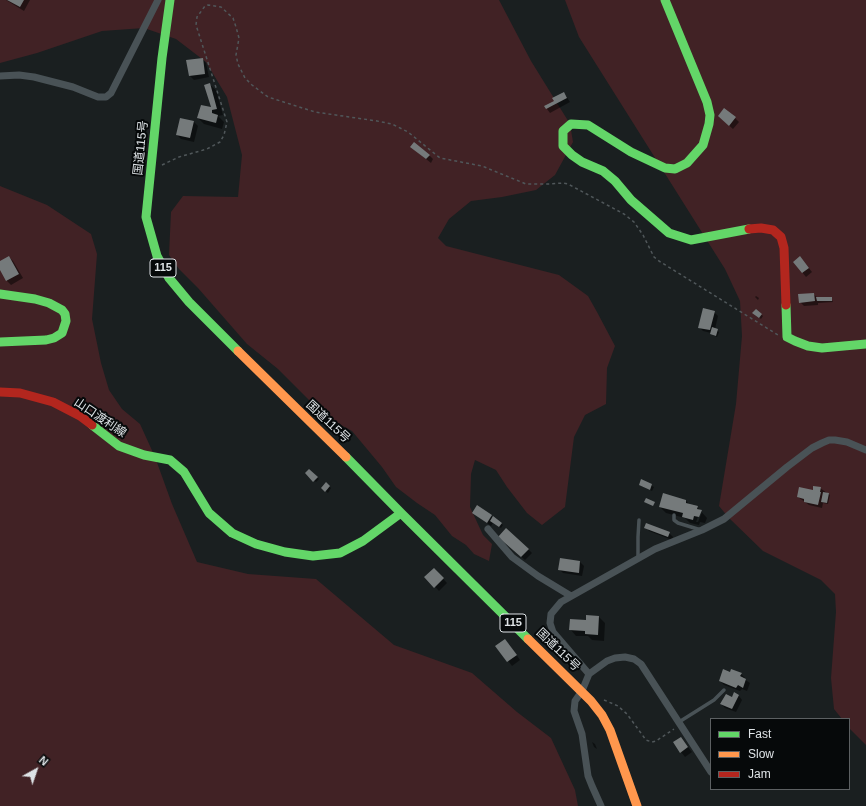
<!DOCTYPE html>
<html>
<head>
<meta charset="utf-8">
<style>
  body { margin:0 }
  #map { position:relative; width:866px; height:806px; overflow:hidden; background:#1a1f20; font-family:Arial,sans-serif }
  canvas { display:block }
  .legend { position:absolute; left:710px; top:718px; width:140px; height:72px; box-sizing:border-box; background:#06090a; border:1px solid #5c6062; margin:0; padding:5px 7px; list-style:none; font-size:12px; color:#dee3e6 }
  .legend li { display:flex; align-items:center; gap:8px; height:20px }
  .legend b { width:20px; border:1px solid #5c6062 }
  .north { position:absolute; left:16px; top:750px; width:40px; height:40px; -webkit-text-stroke:3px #06090a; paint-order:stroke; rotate:40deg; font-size:11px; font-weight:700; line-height:16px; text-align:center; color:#dee3e6 }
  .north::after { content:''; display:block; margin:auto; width:14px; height:18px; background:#dee3e6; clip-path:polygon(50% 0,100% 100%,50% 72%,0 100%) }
</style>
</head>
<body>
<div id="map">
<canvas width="866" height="806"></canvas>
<ul class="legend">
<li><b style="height:5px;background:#63d668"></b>Fast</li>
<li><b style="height:5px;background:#ff974d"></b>Slow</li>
<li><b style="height:5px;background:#b3261e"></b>Jam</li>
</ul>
<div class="north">N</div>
</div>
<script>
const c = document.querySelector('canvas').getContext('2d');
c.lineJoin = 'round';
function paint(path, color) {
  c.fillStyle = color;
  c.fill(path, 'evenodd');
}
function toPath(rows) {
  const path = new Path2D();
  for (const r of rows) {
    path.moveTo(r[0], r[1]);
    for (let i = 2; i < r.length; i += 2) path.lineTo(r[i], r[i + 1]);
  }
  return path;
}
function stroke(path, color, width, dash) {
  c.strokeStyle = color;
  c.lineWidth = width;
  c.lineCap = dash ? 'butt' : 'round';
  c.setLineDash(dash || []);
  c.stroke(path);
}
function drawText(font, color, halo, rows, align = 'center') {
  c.font = font + ' Arial,"Noto Sans JP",sans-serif';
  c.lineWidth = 4;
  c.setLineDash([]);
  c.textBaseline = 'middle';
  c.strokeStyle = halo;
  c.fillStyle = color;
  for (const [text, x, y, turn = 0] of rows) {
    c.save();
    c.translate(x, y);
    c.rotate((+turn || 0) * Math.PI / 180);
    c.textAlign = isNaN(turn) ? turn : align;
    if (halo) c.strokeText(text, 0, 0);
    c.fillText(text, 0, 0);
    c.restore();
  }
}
const green = toPath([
  [0,0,499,0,531,61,570,124,573,142,555,175,536,190,502,197,471,201,449,219,438,238,446,246,559,275,588,296,597,312,615,346,607,368,606,404,585,415,574,437,565,507,542,525,527,513,507,487,496,470,475,460,471,474,470,507,483,535,492,544,489,561,474,554,466,545,452,536,435,515,417,503,396,487,382,467,352,431,326,417,278,369,247,344,198,288,179,269,169,255,171,212,183,196,238,197,242,155,227,97,206,62,176,39,144,28,102,31,37,53,0,63],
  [565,0,866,0,866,745,849,728,849,719,842,719,834,709,831,678,836,612,835,594,821,580,763,551,729,518,719,506,736,404,742,336,740,301,725,269,579,37],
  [0,186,47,205,91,234,97,254,92,319,101,363,109,390,122,409,140,424,155,457,172,504,197,562,248,574,316,579,394,645,472,673,517,712,551,738,575,790,578,806,0,806]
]);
const shadow = toPath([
  [6,0,30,0,24,11],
  [202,59,206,63,209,77,194,80,190,76],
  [209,84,216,90,223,115,218,116,224,122,222,129,204,124,198,118,212,109],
  [564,93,570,102,550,113,547,109],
  [735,118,739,122,733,129,723,120],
  [181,119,194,122,198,126,194,142,181,139,177,135],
  [415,150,429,155,433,159,431,163],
  [9,257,13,261,23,278,11,285,7,281,0,268,0,262],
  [800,257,812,272,806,277,794,262],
  [813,294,818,298,831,298,833,302,818,303,818,305,804,306,800,302],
  [756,296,759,298,758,300,755,297],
  [756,310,763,316,761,319,754,313],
  [714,312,718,316,715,329,719,332,717,337,713,335,711,333,703,331,699,327],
  [309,470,319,479,316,482,306,473],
  [642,481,654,487,652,491,640,485],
  [326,483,331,488,328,493,322,488],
  [820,488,830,495,828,504,823,503,822,508,809,505,798,497],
  [686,501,690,505,697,507,707,518,705,523,700,522,699,525,690,523,685,518,666,513,660,507],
  [700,511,702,512,698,522,696,522],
  [473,513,491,516,503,525,501,528,493,523,491,526],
  [646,527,669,533,673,537,672,540,649,531],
  [503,541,528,549,532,553,525,560],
  [560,560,580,562,584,566,582,576,563,573,559,569],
  [434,569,447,583,439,591,426,577],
  [587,616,599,617,605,623,604,641,592,640,588,636,576,636,570,629,587,621],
  [509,644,520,660,512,666,497,646],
  [730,673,741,674,745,678,744,679,750,683,747,691,742,689,740,691,724,685,720,681],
  [739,696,742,700,736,712,725,708,721,704],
  [681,738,692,752,685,757,674,743],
  [592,742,595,744,597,749,594,747]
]);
const building = toPath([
  [7,0,24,0,20,7],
  [203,58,205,74,189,76,186,60],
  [210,83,217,109,212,110,212,113,218,115,216,123,197,118,201,105,211,107,204,85],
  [564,92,567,98,546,109,544,106,554,101,552,98],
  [724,108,736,117,729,126,718,116],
  [180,118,194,121,190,138,176,135],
  [414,142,430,155,426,159,410,147],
  [9,256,19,274,6,281,0,270,0,261],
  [800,256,809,268,802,273,793,262],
  [814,293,815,301,799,303,798,294],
  [816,297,832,297,832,301,817,301],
  [703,308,715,311,710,330,698,328],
  [756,309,762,314,759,318,752,313],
  [712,327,718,329,716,336,710,334],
  [309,469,318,477,313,482,305,473],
  [641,479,652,484,650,490,639,485],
  [326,482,330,486,325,492,321,488],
  [813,486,821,487,820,492,821,492,818,505,804,502,804,499,797,497,799,487,813,490],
  [823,492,829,493,827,503,821,502],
  [663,493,686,500,686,503,698,506,697,509,702,510,699,517,694,516,693,520,682,517,683,513,659,507],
  [646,498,655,502,653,506,644,502],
  [477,505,492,515,487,523,472,513],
  [493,516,502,523,499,527,490,521],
  [646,523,670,532,668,537,644,528],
  [506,528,529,549,521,557,498,537],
  [560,558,580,561,579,573,558,570],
  [434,568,444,578,434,588,424,577],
  [586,615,599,616,598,635,585,634,585,631,569,630,570,619,586,620],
  [505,639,517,655,507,662,495,646],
  [723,669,730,672,731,669,742,673,740,676,746,679,743,688,738,685,736,688,719,681],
  [734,692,739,695,732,709,720,704,726,694,732,697],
  [681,737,688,747,680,753,673,742]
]);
const path = toPath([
  [162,165,179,157,207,149,220,142,224,135,227,122,196,25,197,17,205,6,208,5,221,7,233,18,236,27,239,38,236,55,238,64,245,78,252,85,268,97,315,112,377,121,392,124,408,132,440,158,482,166,526,184,550,184,563,183,568,184,624,214,634,222,643,235,654,257,659,261,778,335],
  [604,700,618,706,627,714,646,740,652,742,656,741,674,729]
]);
const lane = toPath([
  [674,515,674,520,678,523,701,530],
  [638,558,638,537,639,520],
  [679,722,714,700,724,690]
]);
const street = toPath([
  [0,76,19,75,34,77,73,87,98,97,106,97,111,93,158,0],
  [488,529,512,557,538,576,571,596],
  [589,674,553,632,550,623,551,614,561,602,655,549,702,530,724,519,787,467,812,448,822,443,829,440,835,440,847,442,866,450],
  [601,806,592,786,588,776,582,734,574,711,575,701,582,691,589,674,607,661,615,658,625,657,634,659,641,664,711,772]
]);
const fast = toPath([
  [170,0,162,58,146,217,157,256,169,278,189,302,238,351],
  [665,0,707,102,710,115,709,124,703,145,687,163,675,169,665,168,631,152,588,125,571,124,563,131,563,146,572,155,582,162,603,171,615,181,631,200,669,233,691,240,749,229],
  [0,294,35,299,49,303,62,310,65,314,66,321,62,333,54,338,46,340,0,342],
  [786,305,787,337,795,341,808,346,822,348,866,344],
  [92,425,119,446,144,455,170,460,184,472,209,513,232,533,256,544,285,552,313,556,340,553,363,541,401,513],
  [346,457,401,513,528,639]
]);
const slow = toPath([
  [238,351,346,457],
  [528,639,591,701,602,715,610,730,637,806]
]);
const jam = toPath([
  [749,229,761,228,773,230,781,237,784,248,786,305],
  [0,392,20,393,53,402,80,416,92,425]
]);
const shields = [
  [163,268,26],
  [513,623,26]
];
const shieldNames = [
  ["115",163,268],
  ["115",513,623]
];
const streetNames = [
  ["国道115号",141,148,-84],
  ["山口渡利線",100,418,34],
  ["国道115号",328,422,43],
  ["国道115号",558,650,44]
];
paint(green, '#412225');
paint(shadow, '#0007');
paint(building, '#757a7b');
stroke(path, '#50575a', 1.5, [3, 3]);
stroke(lane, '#495256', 3.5);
stroke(street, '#495256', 7);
stroke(fast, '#63d668', 9);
stroke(slow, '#ff974d', 9);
stroke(jam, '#b3261e', 9);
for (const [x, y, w] of shields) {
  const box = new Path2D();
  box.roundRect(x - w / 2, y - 9, w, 18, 3);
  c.fillStyle = '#06090a';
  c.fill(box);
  stroke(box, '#dee3e6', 1);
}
drawText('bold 11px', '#dee3e6', null, shieldNames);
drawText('12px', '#dee3e6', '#06090a', streetNames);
</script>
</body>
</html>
